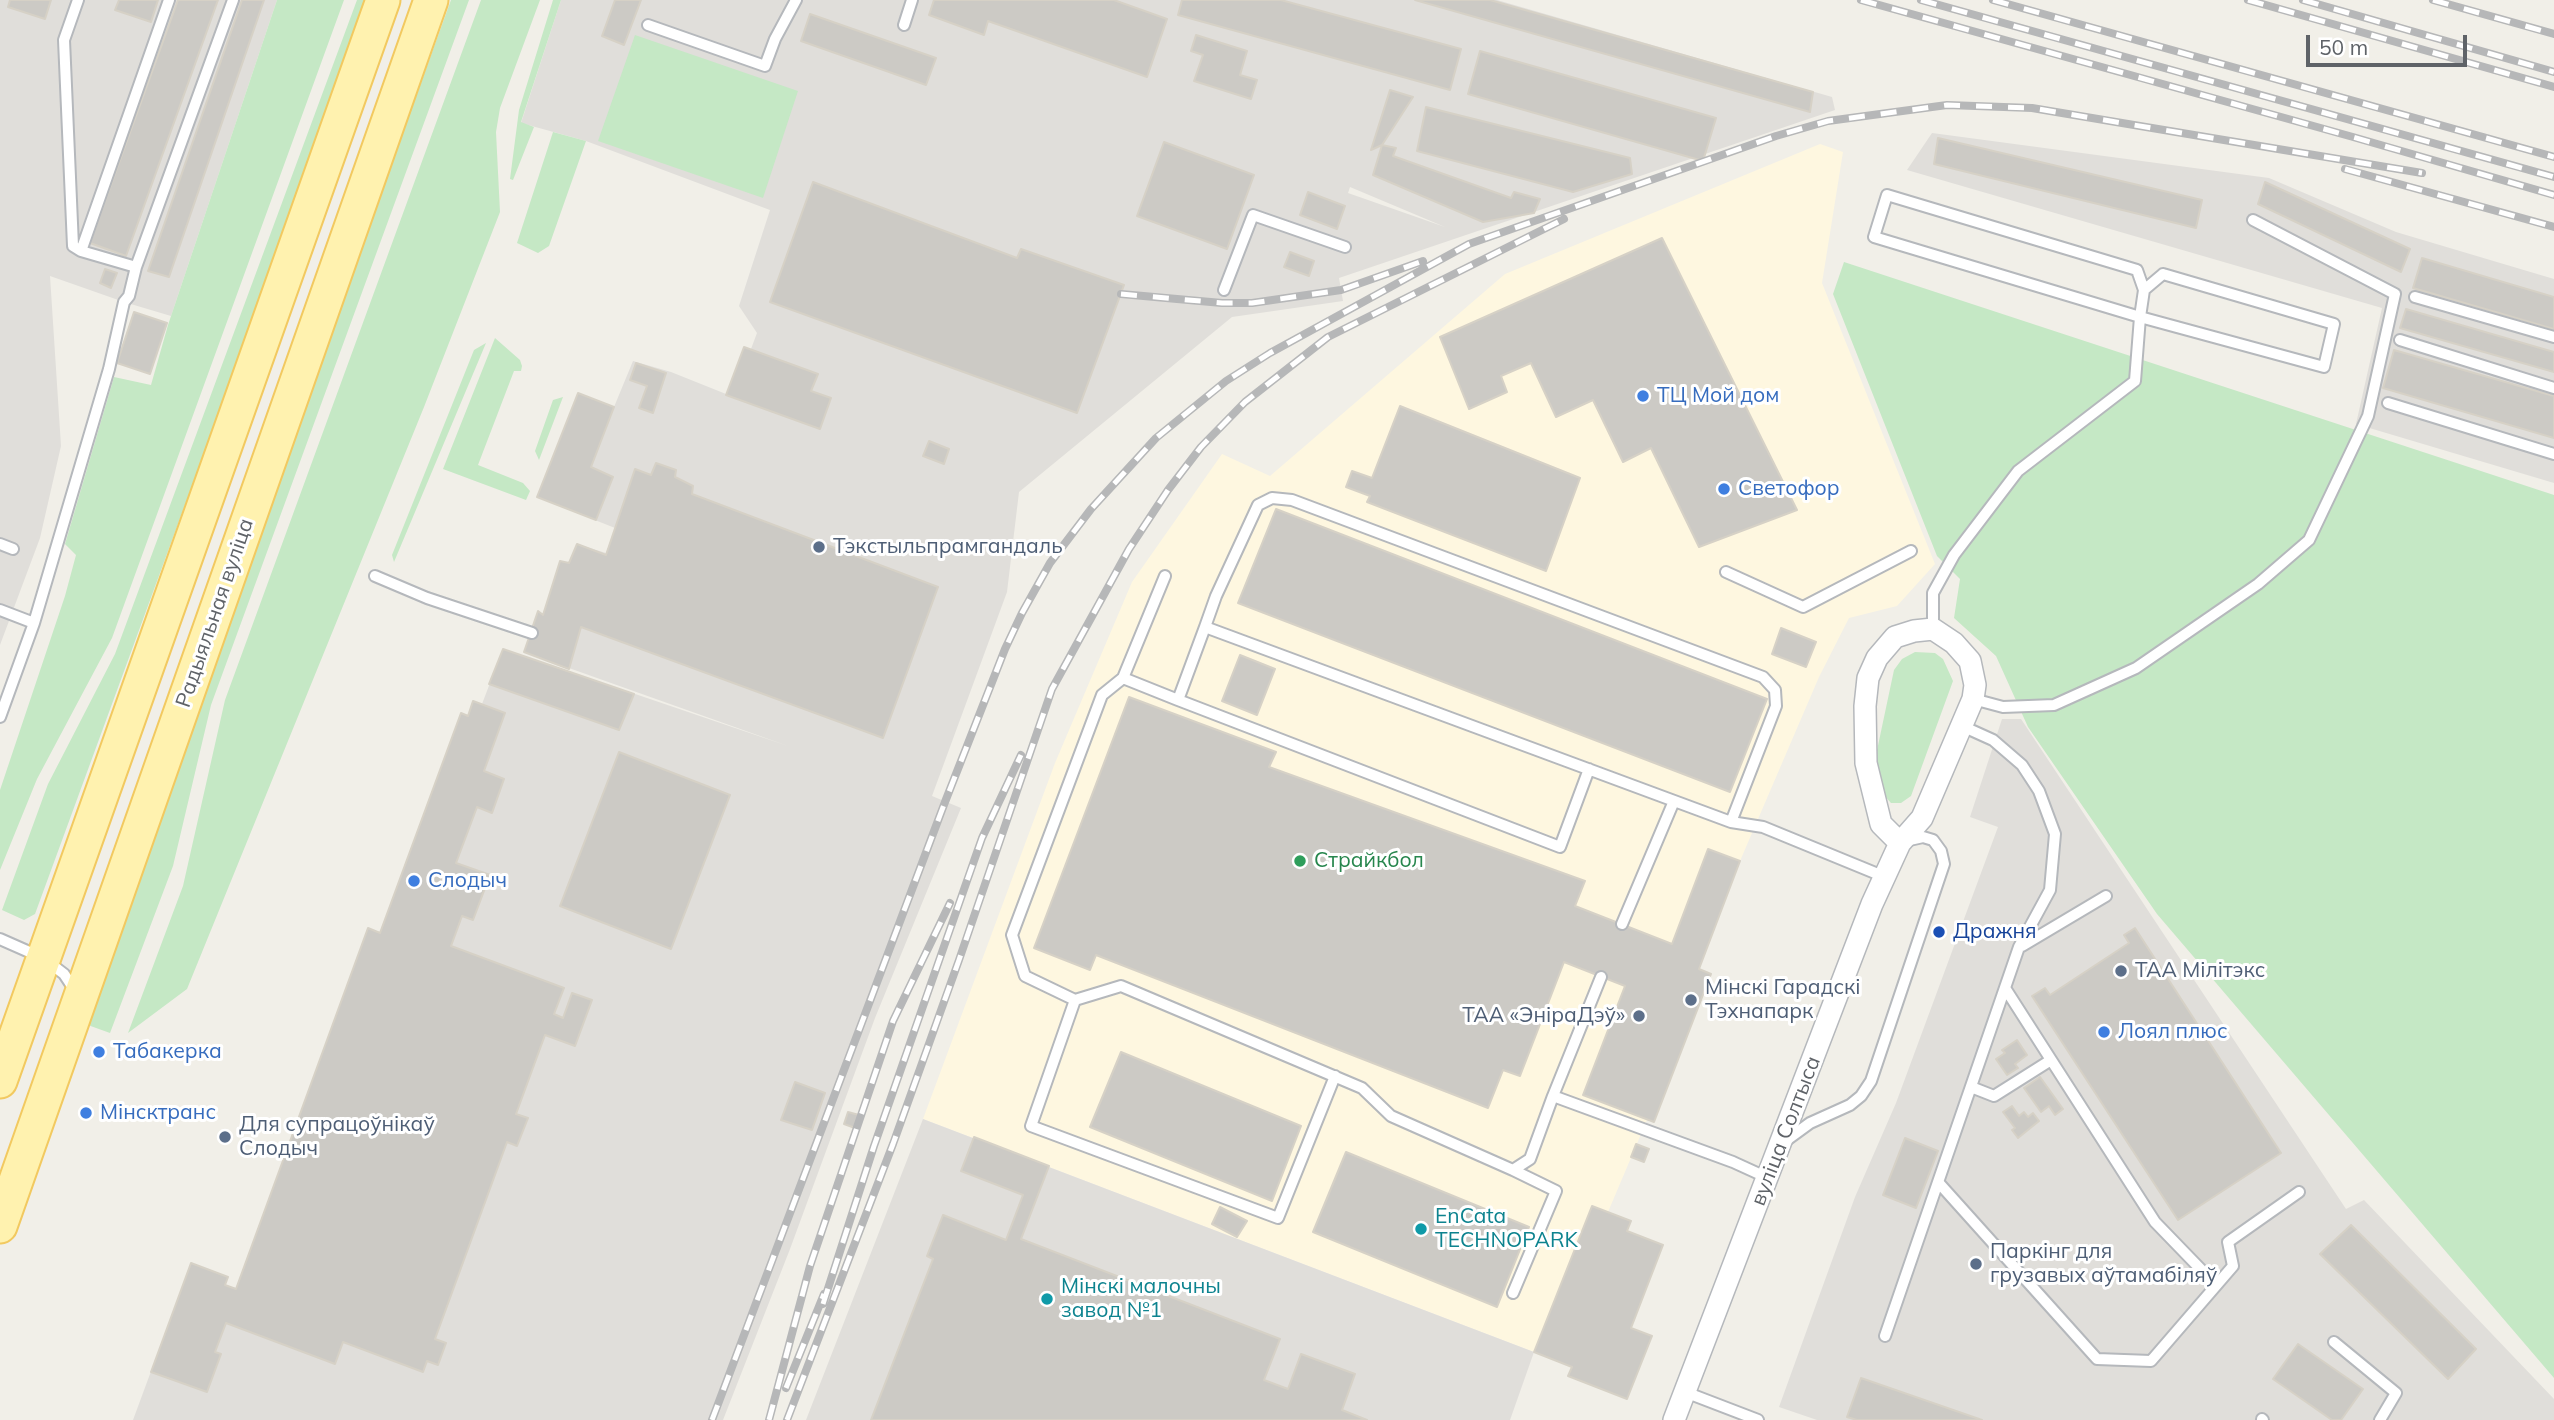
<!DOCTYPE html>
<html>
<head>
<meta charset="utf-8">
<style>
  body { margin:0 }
  #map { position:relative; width:2554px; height:1420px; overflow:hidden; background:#f1efe8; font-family:Mulish,sans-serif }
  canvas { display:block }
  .scale { position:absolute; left:2306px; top:35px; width:161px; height:32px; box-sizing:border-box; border:4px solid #5f6368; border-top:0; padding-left:9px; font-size:21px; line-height:24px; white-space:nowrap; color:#5f6368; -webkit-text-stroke:5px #fff; paint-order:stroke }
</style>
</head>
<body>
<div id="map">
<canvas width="2554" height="1420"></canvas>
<div class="scale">50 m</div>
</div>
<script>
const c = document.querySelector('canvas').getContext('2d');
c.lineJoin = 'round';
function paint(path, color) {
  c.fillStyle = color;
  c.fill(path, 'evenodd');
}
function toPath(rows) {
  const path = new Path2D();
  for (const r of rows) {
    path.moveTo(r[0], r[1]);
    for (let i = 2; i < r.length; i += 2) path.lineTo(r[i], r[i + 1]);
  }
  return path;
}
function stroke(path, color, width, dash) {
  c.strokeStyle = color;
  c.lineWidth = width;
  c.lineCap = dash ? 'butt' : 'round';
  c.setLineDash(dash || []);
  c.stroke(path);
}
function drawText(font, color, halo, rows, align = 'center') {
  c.font = font + ' Mulish,sans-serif';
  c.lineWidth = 6;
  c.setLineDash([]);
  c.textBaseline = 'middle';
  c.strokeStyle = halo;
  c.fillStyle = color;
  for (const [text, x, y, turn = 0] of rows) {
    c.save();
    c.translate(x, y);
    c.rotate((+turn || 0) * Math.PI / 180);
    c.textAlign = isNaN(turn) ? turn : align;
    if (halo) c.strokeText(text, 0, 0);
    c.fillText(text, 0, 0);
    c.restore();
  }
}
const commercial = toPath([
  [1820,144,1843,152,1822,283,1935,564,1897,606,1849,618,1819,677,1740,861,1699,969,1711,974,1654,1122,1647,1120,1608,1212,1631,1221,1628,1231,1663,1245,1631,1327,1652,1336,1627,1399,1568,1376,1571,1367,1534,1352,923,1119,1055,763,1132,582,1222,454,1270,476,1505,274]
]);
const industrial = toPath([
  [0,0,277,0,171,316,124,302,50,276,61,446,40,538,0,645],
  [561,0,1497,0,1832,97,1835,110,1339,278,1343,301,1232,317,1019,492,1007,592,932,796,961,808,875,1018,790,1249,723,1420,133,1420,191,1263,228,1277,225,1285,236,1288,368,929,380,932,461,713,468,715,473,701,482,704,503,649,788,746,524,652,538,611,544,614,560,561,569,563,577,544,606,553,615,528,537,497,578,393,614,407,633,361,671,372,726,394,744,347,751,349,757,333,739,306,770,210,586,141,521,123],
  [1350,187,1445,227,1348,193],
  [1932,133,2269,178,2396,232,2554,279,2554,483,2356,424,2382,308,1907,170],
  [2002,719,2021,719,2346,1209,2364,1200,2554,1399,2554,1420,1817,1420,1779,1407,1855,1197,1896,1103,1998,827,1970,817],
  [923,1119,1534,1352,1510,1420,806,1420]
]);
const green = toPath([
  [277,0,344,0,112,638,37,779,0,870,0,790,65,596,76,555,65,544,114,377,151,385,168,325],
  [357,0,370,0,35,914,24,920,2,910,48,784,115,654],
  [451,0,469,0,211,705,173,866,110,1033,85,1024,271,496],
  [481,0,540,0,500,108,496,132,500,212,424,407,187,989,128,1033,183,886,225,700],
  [553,0,561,0,521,122,534,127,513,180,510,179,519,110],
  [635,35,798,91,763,198,598,141],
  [553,132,586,141,549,246,538,253,517,243],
  [1844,262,2554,495,2554,1378,2157,914,2028,727,1996,656,1954,618,1960,579,1937,556,1833,294],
  [495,338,520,360,522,366,521,371,514,371,478,465,523,483,530,491,526,500,443,469],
  [486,343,394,562,392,555,474,350],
  [563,397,539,460,535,451,553,400],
  [1915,652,1935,653,1943,659,1953,681,1911,796,1901,803,1891,803,1883,794,1876,755,1894,670,1902,659]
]);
const building = toPath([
  [10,0,51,0,45,19,8,7,10,0],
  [119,0,158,0,151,22,115,10,119,0],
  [178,0,218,0,126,256,90,243,178,0],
  [242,0,264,0,169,277,148,271,242,0],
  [615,0,641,0,624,45,602,36,615,0],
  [934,0,1114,0,1167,19,1147,77,988,21,984,35,929,15,934,0],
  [1182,0,1281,0,1461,49,1450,90,1178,15,1182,0],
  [1415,0,1490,0,1813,92,1810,112,1415,0],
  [810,14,936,58,926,85,801,41,810,14],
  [1196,35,1247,51,1240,75,1257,80,1251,99,1194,81,1203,55,1191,51,1196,35],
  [1480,51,1716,118,1703,161,1468,94,1480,51],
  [1390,90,1413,97,1382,145,1371,150,1390,90],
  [1426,107,1630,158,1632,174,1573,192,1417,151,1426,107],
  [1938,138,2202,200,2196,228,1934,164,1938,138],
  [1164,142,1254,175,1227,249,1137,216,1164,142],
  [1382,145,1396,148,1393,156,1511,198,1514,192,1540,199,1534,213,1483,222,1373,175,1382,145],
  [813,182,1017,258,1021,249,1124,285,1077,413,770,302,813,182],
  [2265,182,2410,249,2401,272,2258,204,2265,182],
  [1308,192,1345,206,1337,229,1300,215,1308,192],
  [1662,238,1797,510,1699,547,1651,448,1623,462,1593,400,1556,417,1531,363,1501,376,1507,392,1469,409,1440,337,1662,238],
  [1290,252,1314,261,1309,276,1284,267,1290,252],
  [2422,258,2554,297,2554,329,2413,288,2422,258],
  [105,269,117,273,111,288,100,283,105,269],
  [2406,309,2554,352,2554,372,2400,328,2406,309],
  [134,312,167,323,150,374,117,363,134,312],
  [744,347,818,374,811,391,831,398,820,429,726,395,744,347],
  [2394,350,2554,396,2554,438,2383,388,2394,350],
  [636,363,666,373,653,413,639,408,647,386,630,380,636,363],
  [578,393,614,407,591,467,613,477,596,520,537,497,578,393],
  [1400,406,1580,478,1546,571,1367,502,1370,496,1346,487,1352,471,1372,478,1400,406],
  [929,441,949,449,944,464,923,456,929,441],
  [656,463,676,470,675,477,693,486,692,494,938,587,883,738,581,627,569,669,524,652,538,611,543,615,560,561,569,563,577,544,606,555,635,469,651,475,656,463],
  [1276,509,1767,699,1730,792,1238,603,1276,509],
  [1781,628,1816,642,1806,667,1772,654,1781,628],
  [503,649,634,694,619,730,489,684,503,649],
  [1240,655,1275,669,1257,715,1222,701,1240,655],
  [1129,697,1276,752,1269,767,1585,881,1575,906,1672,944,1708,849,1740,861,1699,969,1711,974,1654,1122,1583,1095,1625,986,1564,962,1520,1076,1503,1070,1488,1108,1096,955,1090,970,1034,948,1129,697],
  [473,701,505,713,484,771,504,779,492,813,477,807,456,863,490,875,473,920,462,916,451,946,564,988,554,1014,563,1018,572,993,592,1000,575,1046,545,1035,516,1114,528,1118,517,1146,507,1142,435,1339,446,1343,438,1365,427,1361,423,1372,343,1342,335,1364,226,1323,215,1352,221,1354,207,1392,151,1372,191,1263,228,1277,225,1285,236,1289,368,928,380,933,461,713,468,716,473,701],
  [619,752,730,795,671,949,560,906,619,752],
  [2135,928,2281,1153,2178,1220,2032,996,2045,988,2050,995,2129,943,2124,935,2135,928],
  [2017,1040,2027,1055,2015,1064,2018,1068,2007,1075,1996,1059,2005,1053,2002,1050,2017,1040],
  [1121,1052,1301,1126,1272,1201,1090,1127,1121,1052],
  [2040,1077,2063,1109,2055,1115,2049,1106,2041,1112,2024,1088,2040,1077],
  [795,1082,825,1093,812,1130,781,1120,795,1082],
  [2012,1106,2019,1116,2024,1112,2028,1117,2033,1113,2039,1121,2018,1138,2012,1130,2015,1128,2003,1112,2012,1106],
  [848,1112,859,1115,855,1128,844,1124,848,1112],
  [974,1137,1049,1166,1021,1239,1280,1339,1264,1380,1288,1389,1301,1354,1355,1374,1342,1410,1367,1420,871,1420,933,1259,927,1256,943,1215,1006,1240,1023,1195,961,1171,974,1137],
  [1905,1138,1938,1151,1916,1208,1883,1195,1905,1138],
  [1636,1144,1649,1149,1644,1162,1631,1157,1636,1144],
  [1346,1152,1529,1227,1497,1307,1313,1232,1346,1152],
  [1592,1206,1631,1221,1627,1231,1663,1245,1631,1328,1652,1336,1627,1399,1568,1376,1572,1367,1534,1352,1592,1206],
  [1220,1207,1247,1221,1237,1237,1212,1224,1220,1207],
  [2351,1225,2476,1349,2448,1379,2320,1254,2351,1225],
  [2298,1344,2363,1389,2341,1420,2332,1420,2273,1379,2298,1344],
  [1861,1378,1982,1420,1857,1420,1847,1417,1861,1378]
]);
const lane = toPath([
  [78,0,64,40,73,246,81,251],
  [648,25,765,66,775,39,796,0],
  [904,25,912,0],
  [136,267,81,251,169,0],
  [2163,274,2334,324,2324,367,2140,317,2144,290,2163,274],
  [1224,290,1253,215,1345,247],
  [2415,297,2554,337],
  [2400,340,2554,388],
  [2388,403,2554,454],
  [0,544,13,549],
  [1726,572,1803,607,1911,551],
  [375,576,427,598,532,633],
  [0,610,34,623,0,717],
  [34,623,109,369,124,302,129,296,136,267,233,0],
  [1205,627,1178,700,1123,678,1102,695,1012,935,1025,976,1075,1000,1121,986,1362,1088,1391,1116,1513,1170,1530,1159,1553,1096,1733,1162,1768,1178],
  [1933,629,1933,593,1954,555,2018,471,2135,381,2140,317,1874,237,1887,195,2137,270,2144,290],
  [1123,678,1165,576],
  [1973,699,2003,707,2054,705,2136,668,2258,584,2309,540,2368,416,2395,294,2253,220],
  [1178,700,1560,847,1589,769],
  [1731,822,1776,706,1775,690,1763,677,1292,500,1272,498,1258,505,1216,596,1205,627,1731,822,1763,827,1885,877],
  [1622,924,1674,801],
  [0,939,43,958,64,974,76,992],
  [2022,946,2106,896],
  [2005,988,2155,1222,2216,1285],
  [1075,1000,1031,1126,1278,1218,1335,1076],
  [1971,1087,1994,1096,2051,1060],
  [1553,1096,1601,977],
  [1784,1142,1810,1123,1850,1105,1861,1096,1871,1081,1944,864,1941,851,1933,840,1923,837,1905,841],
  [1513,1170,1556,1191,1513,1293],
  [1938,1182,2097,1359,2151,1361,2233,1266,2228,1242,2299,1192],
  [1885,1336,2019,947,2050,890,2055,834,2039,791,2022,765,1993,740,1962,726],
  [2334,1342,2396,1393,2380,1420],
  [1685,1392,1758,1420],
  [2262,1419,2263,1420]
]);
const street = toPath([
  [1674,1420,1872,904,1900,843,1922,818,1973,699,1975,685,1970,661,1954,643,1933,629,1914,631,1895,637,1877,658,1868,678,1865,706,1866,763,1881,824,1900,843]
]);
const primary = toPath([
  [0,1081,383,0],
  [0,1226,431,0]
]);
const rail = toPath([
  [1861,0,2353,137,2554,195],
  [1921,0,2554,177],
  [1993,0,2554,157],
  [2248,0,2554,87],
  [2303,0,2554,72],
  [2433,0,2554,34],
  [2345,169,2554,227],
  [1121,294,1222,303,1252,303,1341,290,1423,261],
  [823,1304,874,1146,982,838,1021,755],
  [786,1388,824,1294],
  [712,1420,945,802,1005,649,1022,613,1050,563,1091,509,1156,438,1226,381,1270,353,1469,244,1776,136,1828,121,1947,105,2032,108,2422,173],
  [769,1420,810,1266,893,1021,950,903],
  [787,1420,893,1144,959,960,1052,689,1129,549,1168,490,1201,447,1245,402,1328,337,1564,219]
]);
const markers = [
  [1643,396,7,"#3f7fe0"],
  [1724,489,7,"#3f7fe0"],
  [819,547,7,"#5c6f8a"],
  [1300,861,7,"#2e9e5b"],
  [414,881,7,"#3f7fe0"],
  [1939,932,7,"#1a4fb4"],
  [2121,971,7,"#5c6f8a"],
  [1691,1000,7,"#5c6f8a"],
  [1639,1016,7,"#5c6f8a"],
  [2104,1032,7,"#3f7fe0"],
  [99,1052,7,"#3f7fe0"],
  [86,1113,7,"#3f7fe0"],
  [225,1137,7,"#5c6f8a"],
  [1421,1229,7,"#0f9aa8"],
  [1976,1264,7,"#5c6f8a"],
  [1047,1299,7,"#0f9aa8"]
];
const shopNames = [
  ["ТЦ Мой дом",1657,396],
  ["Светофор",1738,489],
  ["Слодыч",428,881],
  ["Лоял плюс",2118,1032],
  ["Табакерка",113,1052],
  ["Мінсктранс",100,1113]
];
const serviceNames = [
  ["Тэкстыльпрамгандаль",833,547],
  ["ТАА Мілітэкс",2135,971],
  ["Мінскі Гарадскі",1705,988],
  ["Тэхнапарк",1705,1012],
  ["ТАА «ЭніраДэў»",1625,1016,"right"],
  ["Для супрацоўнікаў",239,1125],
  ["Слодыч",239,1149],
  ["Паркінг для",1990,1252],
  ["грузавых аўтамабіляў",1990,1276]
];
const streetNames = [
  ["Радыяльная вуліца",215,613,-71],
  ["вуліца Солтыса",1786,1131,-69]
];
const leisureNames = [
  ["Страйкбол",1314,861]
];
const transitNames = [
  ["Дражня",1953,932]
];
const cultureNames = [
  ["EnCata",1435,1217],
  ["TECHNOPARK",1435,1241],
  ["Мінскі малочны",1061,1287],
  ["завод №1",1061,1311]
];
paint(commercial, '#fef7e0');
paint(industrial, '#e0deda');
paint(green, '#c5e8c5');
paint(building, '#cccac5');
stroke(building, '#d6d1c6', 2);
stroke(lane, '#b5b8bc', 14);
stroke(street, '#b5b8bc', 24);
stroke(primary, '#f2c960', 37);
stroke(lane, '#fff', 10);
stroke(street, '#fff', 21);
stroke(primary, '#fff2af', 33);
stroke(rail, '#b6b7b8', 8);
stroke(rail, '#fff', 5, [16]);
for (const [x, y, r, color] of markers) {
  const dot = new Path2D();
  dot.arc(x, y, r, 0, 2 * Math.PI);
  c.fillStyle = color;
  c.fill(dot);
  stroke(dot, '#fff', 2.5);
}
drawText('21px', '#366cbe', '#fff', shopNames, 'left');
drawText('21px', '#4e5e75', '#fff', serviceNames, 'left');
drawText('21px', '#5f6368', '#fff', streetNames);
drawText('21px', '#27864d', '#fff', leisureNames, 'left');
drawText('21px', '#164399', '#fff', transitNames, 'left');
drawText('21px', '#0d838f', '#fff', cultureNames, 'left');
</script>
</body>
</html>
